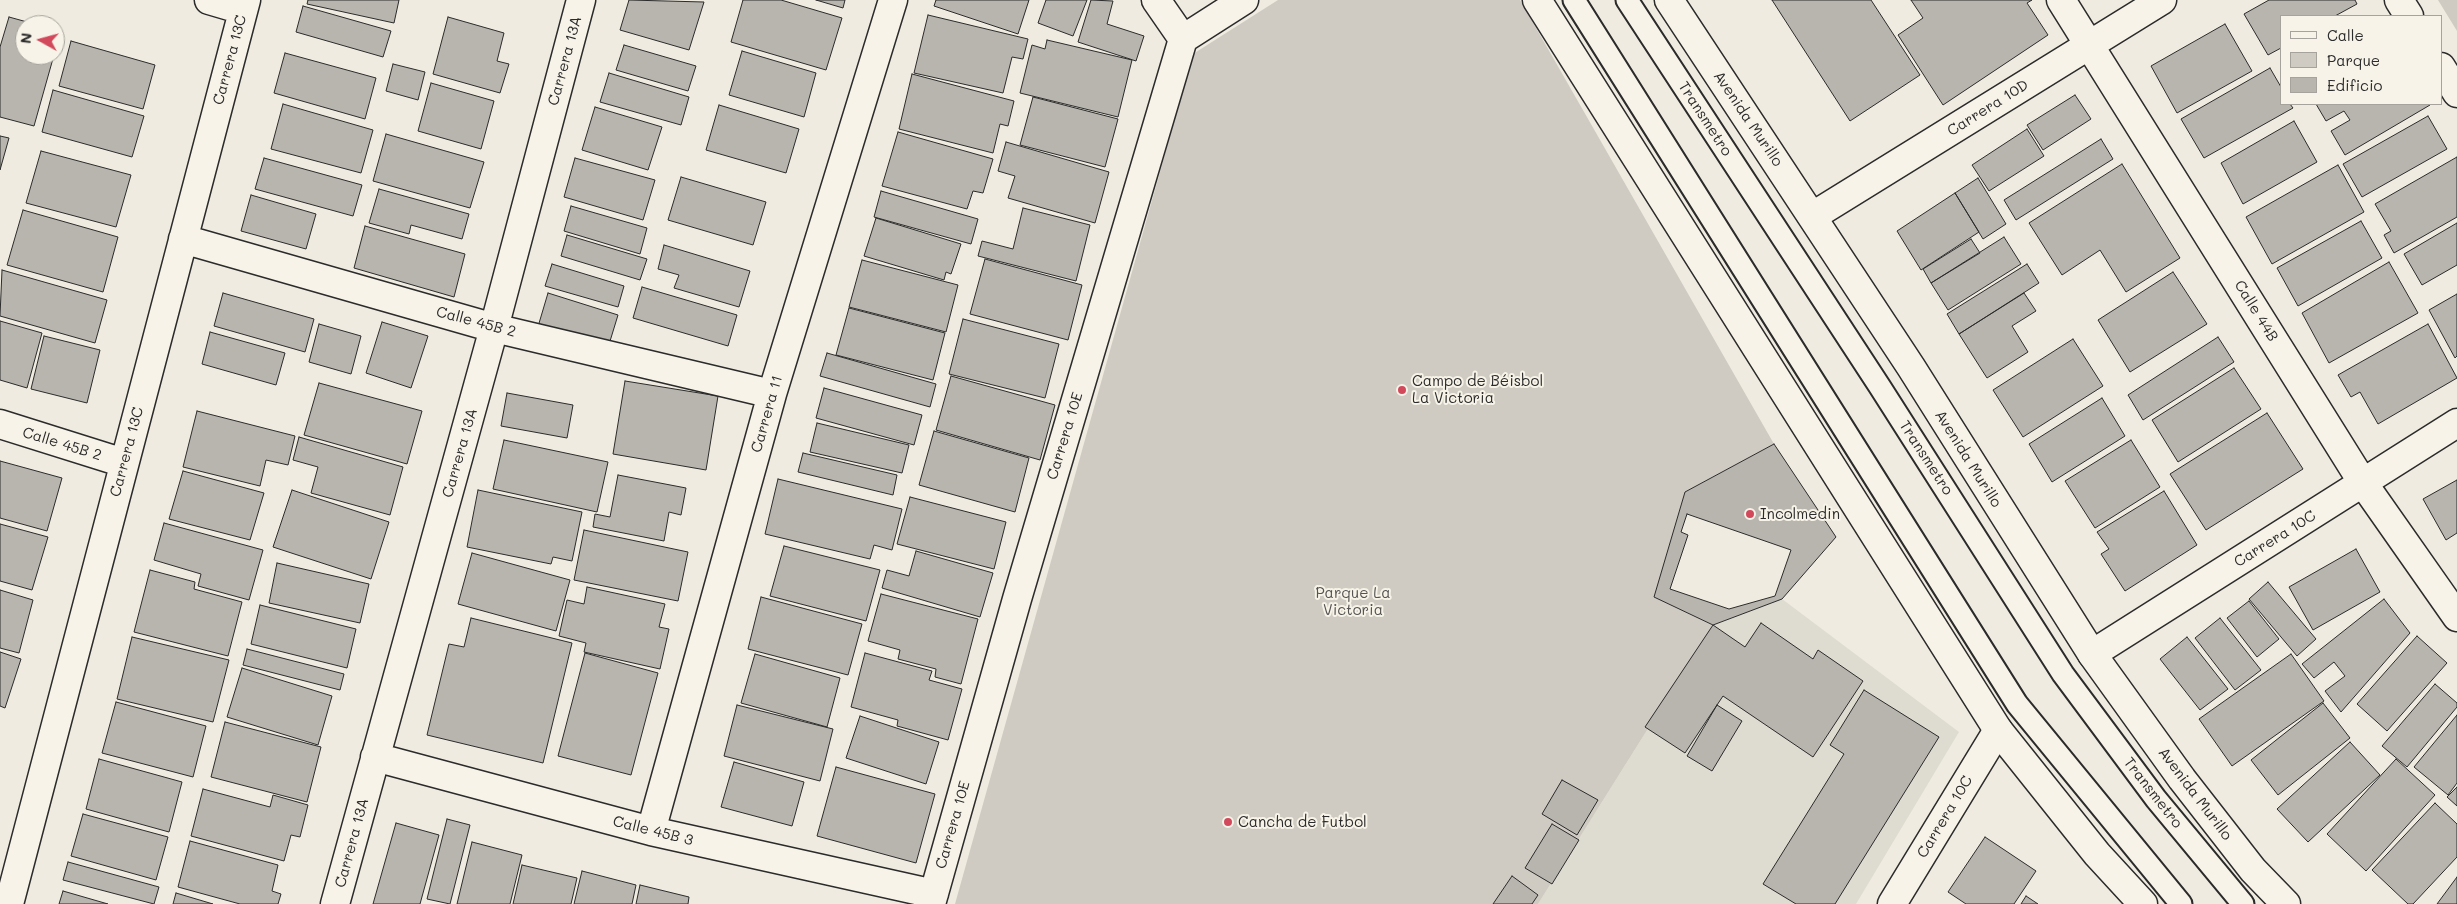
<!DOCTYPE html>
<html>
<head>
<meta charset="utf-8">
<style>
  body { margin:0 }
  #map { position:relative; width:2457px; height:904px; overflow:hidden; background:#efebe0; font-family:Mali,sans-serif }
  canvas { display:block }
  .legend { position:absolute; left:2280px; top:15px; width:162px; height:90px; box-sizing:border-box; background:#f7f3e8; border:1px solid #a5a39c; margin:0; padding:6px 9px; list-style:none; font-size:15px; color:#2b2b2b }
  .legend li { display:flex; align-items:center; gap:10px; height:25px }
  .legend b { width:25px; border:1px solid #a5a39c }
  .north { position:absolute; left:15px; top:15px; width:50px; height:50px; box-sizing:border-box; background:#f7f3e8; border:1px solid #a5a39c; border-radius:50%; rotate:277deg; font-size:14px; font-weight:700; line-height:20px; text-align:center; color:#2b2b2b }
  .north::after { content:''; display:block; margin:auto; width:18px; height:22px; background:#d1495b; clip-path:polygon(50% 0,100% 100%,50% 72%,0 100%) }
</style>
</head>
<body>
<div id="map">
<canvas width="2457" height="904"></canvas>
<ul class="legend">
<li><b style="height:6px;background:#f7f3e8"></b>Calle</li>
<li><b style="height:14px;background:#cfcbc2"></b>Parque</li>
<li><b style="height:14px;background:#b8b5ae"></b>Edificio</li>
</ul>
<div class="north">N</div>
</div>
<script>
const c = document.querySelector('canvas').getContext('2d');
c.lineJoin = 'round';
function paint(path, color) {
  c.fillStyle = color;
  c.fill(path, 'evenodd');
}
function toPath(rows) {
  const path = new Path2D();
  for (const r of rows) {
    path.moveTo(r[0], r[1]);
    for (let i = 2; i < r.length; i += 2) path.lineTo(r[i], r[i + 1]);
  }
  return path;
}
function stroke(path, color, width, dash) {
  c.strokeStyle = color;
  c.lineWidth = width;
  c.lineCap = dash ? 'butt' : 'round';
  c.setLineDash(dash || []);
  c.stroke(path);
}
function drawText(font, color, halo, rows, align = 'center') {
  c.font = font + ' Mali,sans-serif';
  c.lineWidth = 4;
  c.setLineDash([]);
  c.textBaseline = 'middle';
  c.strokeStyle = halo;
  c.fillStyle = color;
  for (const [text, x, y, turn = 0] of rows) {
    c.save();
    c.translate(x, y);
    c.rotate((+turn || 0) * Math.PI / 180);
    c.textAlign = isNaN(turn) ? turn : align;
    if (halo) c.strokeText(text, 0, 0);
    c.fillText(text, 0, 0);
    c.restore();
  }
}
const built = toPath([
  [1782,599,1959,732,1856,904,1538,904,1713,625]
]);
const green = toPath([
  [1278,0,1520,0,1774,444,1685,492,1655,597,1713,625,1538,904,955,904,1193,54],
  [2438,0,2457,0,2457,31]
]);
const building = toPath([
  [308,0,399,0,394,23,307,4,308,0],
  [629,0,704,2,689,50,620,30,629,0],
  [743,0,781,0,842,18,826,70,731,42,743,0],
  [816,0,845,0,843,8,816,0],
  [936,0,1029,0,1018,34,934,6,936,0],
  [1046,0,1087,0,1073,36,1038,23,1046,0],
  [1091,0,1113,1,1107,24,1144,36,1136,61,1078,42,1091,0],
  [1772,0,1871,0,1920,75,1850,121,1772,0],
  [1911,0,2032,0,2027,3,2048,35,1943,105,1898,35,1923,18,1911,0],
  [2269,0,2355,0,2357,4,2335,16,2281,16,2281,48,2268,55,2244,14,2269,0],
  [303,6,391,31,383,57,296,32,303,6],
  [928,15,1028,39,1023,59,1012,57,1003,93,914,73,928,15],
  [9,17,38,25,25,25,25,55,54,55,34,126,0,117,0,47,9,17],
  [448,17,504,33,497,61,509,64,500,93,433,74,448,17],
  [2225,24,2252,71,2177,113,2151,66,2225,24],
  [1047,40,1132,60,1118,117,1020,93,1032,45,1045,49,1047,40],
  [71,41,155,65,143,109,59,86,71,41],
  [624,45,696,66,688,91,616,70,624,45],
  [742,51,816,73,804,117,729,95,742,51],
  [285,53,376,78,365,119,274,93,285,53],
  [393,64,425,72,418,100,386,91,393,64],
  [2270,68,2281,87,2281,104,2290,104,2293,108,2204,158,2181,119,2270,68],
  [609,73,689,97,681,125,600,102,609,73],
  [912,74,1014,101,1008,126,1000,124,993,153,899,129,912,74],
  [431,83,494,101,481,149,418,131,431,83],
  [53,90,144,116,132,157,42,132,53,90],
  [2075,95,2091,119,2043,150,2027,125,2075,95],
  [1033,97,1118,119,1105,167,1020,145,1033,97],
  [283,104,373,130,361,173,271,149,283,104],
  [2316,104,2429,104,2430,105,2345,155,2331,131,2350,120,2344,111,2326,121,2316,104],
  [719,105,799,129,786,173,706,150,719,105],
  [595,107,662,127,648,170,582,150,595,107],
  [2428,116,2447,149,2362,197,2343,164,2428,116],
  [2294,121,2317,162,2243,204,2221,163,2294,121],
  [2027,129,2044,156,1989,191,1972,165,2027,129],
  [898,132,993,159,983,193,973,191,967,209,882,186,898,132],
  [386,134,484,162,470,208,373,181,386,134],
  [0,136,9,138,0,170,0,136],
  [2101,139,2113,159,2016,220,2004,200,2101,139],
  [1006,142,1109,172,1095,223,1008,198,1015,176,998,171,1006,142],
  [41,151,131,175,116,227,26,203,41,151],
  [2457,157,2457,217,2394,253,2384,235,2391,231,2375,204,2457,157],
  [264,158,362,185,353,216,255,189,264,158],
  [575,158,655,180,643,220,564,197,575,158],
  [2122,164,2180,258,2126,292,2100,250,2062,275,2029,223,2122,164],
  [2338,165,2364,212,2272,264,2246,217,2338,165],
  [681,177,766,202,753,245,668,220,681,177],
  [1978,178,2006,224,1983,239,1955,193,1978,178],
  [379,189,469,214,462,239,411,225,409,234,369,223,379,189],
  [881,191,978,219,971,244,874,217,881,191],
  [1955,193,1979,232,1921,270,1897,231,1955,193],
  [251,195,316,214,306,249,241,231,251,195],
  [571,206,647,228,640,254,564,231,571,206],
  [1023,208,1090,225,1076,281,978,256,982,241,1013,249,1023,208],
  [23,210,118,237,103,292,7,265,23,210],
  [876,218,961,244,951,274,946,272,944,280,864,256,876,218],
  [2361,221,2382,258,2298,306,2277,268,2361,221],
  [2457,223,2457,265,2422,285,2404,254,2457,223],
  [365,226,465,254,454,297,354,268,365,226],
  [567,235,647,259,640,280,561,256,567,235],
  [2004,237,2021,264,1948,310,1931,283,2004,237],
  [1971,239,1980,253,1931,283,1923,269,1971,239],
  [664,245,750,271,739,307,674,288,679,275,658,269,664,245],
  [985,259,1082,285,1068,340,970,314,985,259],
  [862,260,958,285,946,332,849,307,862,260],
  [2389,262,2418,313,2329,363,2302,313,2389,262],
  [552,264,624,286,618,307,545,286,552,264],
  [2027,264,2039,283,1959,334,1947,314,2027,264],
  [2,270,107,300,95,343,0,316,2,270],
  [2173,272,2207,324,2130,372,2098,320,2173,272],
  [642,287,737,315,728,346,633,318,642,287],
  [223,293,314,319,305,352,214,326,223,293],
  [548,293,618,315,607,351,537,330,548,293],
  [2024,293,2036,311,2012,326,2028,352,1987,378,1959,334,2024,293],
  [2457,294,2457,356,2455,358,2429,310,2457,294],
  [849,308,945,333,933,380,836,355,849,308],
  [963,319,1059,344,1045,398,949,374,963,319],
  [0,321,42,333,27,388,0,380,0,321],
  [382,322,428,336,411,388,366,373,382,322],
  [319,324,361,336,351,374,309,362,319,324],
  [2428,324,2457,378,2378,424,2360,392,2351,397,2338,375,2428,324],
  [210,332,285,353,276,385,202,364,210,332],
  [44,336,100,350,87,403,31,389,44,336],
  [2218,337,2234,362,2143,420,2128,395,2218,337],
  [2073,339,2103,386,2023,437,1993,390,2073,339],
  [827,353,936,384,930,407,820,376,827,353],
  [2234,368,2261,409,2178,462,2152,420,2234,368],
  [951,376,1055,405,1040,460,936,430,951,376],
  [625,381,718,396,706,470,613,454,625,381],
  [319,383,422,411,407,464,304,435,319,383],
  [824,388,922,415,914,445,816,418,824,388],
  [507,393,573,405,567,438,501,426,507,393],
  [2102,398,2125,436,2052,482,2029,444,2102,398],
  [197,411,295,436,288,465,266,460,260,486,183,467,197,411],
  [2267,413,2303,469,2206,530,2170,474,2267,413],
  [817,423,909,445,902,473,810,452,817,423],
  [934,431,1029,458,1015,512,919,485,934,431],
  [299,437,403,467,390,515,311,493,318,467,293,460,299,437],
  [504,440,608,462,597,512,493,489,504,440],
  [2131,440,2160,487,2095,528,2065,481,2131,440],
  [1774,444,1836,537,1782,599,1713,625,1654,597,1685,492,1774,444],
  [803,453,897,475,893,495,798,472,803,453],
  [0,461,62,478,47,531,0,518,0,461],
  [183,471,264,493,250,540,169,519,183,471],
  [618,475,686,488,681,515,669,512,664,541,593,527,595,514,610,517,618,475],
  [778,479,902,509,892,550,874,545,870,559,765,534,778,479],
  [2457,480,2457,533,2446,540,2423,499,2457,480],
  [292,490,389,522,371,579,273,547,292,490],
  [478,490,582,512,572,561,553,557,551,564,467,547,478,490],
  [2164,491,2197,545,2125,591,2101,554,2109,549,2097,532,2164,491],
  [910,497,1006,522,994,569,897,544,910,497],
  [1687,514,1791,550,1775,596,1729,609,1670,589,1688,535,1681,532,1687,514],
  [164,523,263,550,249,600,198,586,201,574,154,560,164,523],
  [0,524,48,537,32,590,0,581,0,524],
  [584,530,688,552,678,601,574,580,584,530],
  [784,546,880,570,866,621,770,596,784,546],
  [2356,549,2380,592,2313,630,2289,587,2356,549],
  [916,551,993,573,980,617,882,588,887,570,909,576,916,551],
  [472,553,570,580,556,631,458,604,472,553],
  [277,563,369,584,360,623,269,603,277,563],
  [150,570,195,582,194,589,242,602,228,656,134,632,150,570],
  [2268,582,2316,639,2297,656,2249,599,2268,582],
  [587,587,665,604,659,627,669,629,660,669,584,652,586,643,559,636,567,600,584,604,587,587],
  [0,590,33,600,19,653,0,648,0,590],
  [881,594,978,619,961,684,935,677,936,669,898,659,900,650,868,641,881,594],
  [761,597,862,624,848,675,748,649,761,597],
  [2384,599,2410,633,2341,712,2325,691,2345,676,2334,662,2314,678,2302,664,2384,599],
  [2249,601,2279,639,2257,657,2227,618,2249,601],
  [260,605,356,629,347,668,251,644,260,605],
  [471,618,572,643,543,763,427,735,449,644,464,647,471,618],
  [2220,618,2261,670,2235,690,2195,638,2220,618],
  [1761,623,1813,659,1818,650,1863,681,1813,757,1723,696,1685,753,1645,727,1713,625,1745,647,1761,623],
  [2417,636,2447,663,2387,731,2357,704,2417,636],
  [132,637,229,660,213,722,117,699,132,637],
  [2187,637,2228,689,2200,710,2160,659,2187,637],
  [247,649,344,674,340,690,243,665,247,649],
  [0,652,21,659,5,708,0,706,0,652],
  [585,653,658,673,631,775,558,756,585,653],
  [865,653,932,671,929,680,962,689,948,740,897,726,898,720,851,707,865,653],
  [755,654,840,678,827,727,741,703,755,654],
  [2291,654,2324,701,2232,766,2199,719,2291,654],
  [242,668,332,696,318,745,227,717,242,668],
  [2435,684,2457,703,2457,707,2407,767,2382,746,2435,684],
  [1864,690,1939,737,1835,904,1796,904,1763,884,1844,754,1830,745,1864,690],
  [116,702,206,726,193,777,102,753,116,702],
  [2323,703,2350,738,2278,795,2251,760,2323,703],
  [737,705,833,729,820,781,724,756,737,705],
  [1717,705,1742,721,1712,771,1687,756,1717,705],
  [2457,715,2457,783,2448,795,2414,767,2457,715],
  [860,716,939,742,926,784,846,758,860,716],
  [225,722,321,747,307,802,211,777,225,722],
  [2350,742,2380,775,2308,842,2277,809,2350,742],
  [99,759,182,782,169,832,86,809,99,759],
  [2396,759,2435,795,2366,871,2327,834,2396,759],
  [734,762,804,782,792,826,721,807,734,762],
  [836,767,935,794,916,863,817,836,836,767],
  [1562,780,1598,800,1577,835,1542,814,1562,780],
  [2457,787,2457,806,2447,797,2457,787],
  [203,789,270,807,273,795,308,805,300,837,291,835,284,861,191,836,203,789],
  [2435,803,2457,824,2457,857,2413,904,2408,904,2372,870,2435,803],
  [83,814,168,837,156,880,71,856,83,814],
  [447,819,470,825,450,904,427,899,447,819],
  [396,823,439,835,420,904,373,904,396,823],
  [1552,824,1579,840,1552,884,1525,868,1552,824],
  [1985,837,2036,871,2014,904,1966,904,1948,892,1985,837],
  [190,841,278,865,272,891,281,894,278,904,240,904,178,887,190,841],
  [472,842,522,855,510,904,457,904,472,842],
  [68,862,159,887,154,904,63,880,68,862],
  [522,865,577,878,571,904,513,904,522,865],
  [582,871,636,885,632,904,574,904,582,871],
  [1512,876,1538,895,1532,904,1493,904,1512,876],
  [2457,877,2457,904,2437,904,2457,877],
  [640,885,689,897,688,904,636,904,640,885],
  [63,891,108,904,59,904,63,891],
  [176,893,213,904,173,904,176,893],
  [2026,896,2038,904,2021,904,2026,896]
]);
const lane = toPath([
  [1574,0,2017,704,2181,904],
  [1627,0,1880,387,2063,674,2156,799,2243,904]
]);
const street = toPath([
  [209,0,243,10],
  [1156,0,1183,39],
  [2061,0,2363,483,2457,617],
  [2399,0,2409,16],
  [2441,67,2457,93],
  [1813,216,2162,0],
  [183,239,494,328,772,394],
  [0,424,124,463],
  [2092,654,2457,423],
  [375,757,651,831,934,894],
  [651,831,772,394,893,0],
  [9,904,246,0],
  [335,904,494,328,581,0],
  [931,904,1017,599,1183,39,1244,0],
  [1892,904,1998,730]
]);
const primary = toPath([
  [1537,0,1998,730,2097,854,2143,904],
  [1669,0,1911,367,2092,654,2182,779,2253,870,2286,904]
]);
const markers = [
  [1402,390,5,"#d1495b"],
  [1750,514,5,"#d1495b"],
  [1228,822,5,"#d1495b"]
];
const streetNames = [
  ["Carrera 13C",230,60,-75],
  ["Carrera 13A",565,61,-75],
  ["Carrera 10D",1988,108,-32],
  ["Transmetro",1705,119,57],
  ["Avenida Murillo",1748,119,56],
  ["Calle 44B",2256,311,58],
  ["Calle 45B 2",476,322,15],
  ["Carrera 11",767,414,-74],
  ["Carrera 10E",1065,436,-73],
  ["Calle 45B 2",62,444,17],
  ["Carrera 13C",127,452,-75],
  ["Carrera 13A",460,453,-74],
  ["Transmetro",1926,458,57],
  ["Avenida Murillo",1968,459,58],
  ["Carrera 10C",2275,539,-32],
  ["Transmetro",2153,793,52],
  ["Avenida Murillo",2195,794,53],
  ["Carrera 10C",1945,817,-59],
  ["Carrera 10E",953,825,-74],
  ["Calle 45B 3",653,831,14],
  ["Carrera 13A",352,843,-75]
];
const poiNames = [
  ["Campo de Béisbol",1412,381],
  ["La Victoria",1412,398],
  ["Incolmedin",1760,514],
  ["Cancha de Futbol",1238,822]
];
const parkNames = [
  ["Parque La",1353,593],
  ["Victoria",1353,610]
];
paint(built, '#dedbd1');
paint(green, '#cfcbc2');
paint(building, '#b8b5ae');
stroke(building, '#2b2b2b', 1);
stroke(lane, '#2b2b2b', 25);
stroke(street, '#2b2b2b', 31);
stroke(primary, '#2b2b2b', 31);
stroke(lane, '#f7f3e8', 21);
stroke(street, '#f7f3e8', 28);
stroke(primary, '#f7f3e8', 28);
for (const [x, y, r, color] of markers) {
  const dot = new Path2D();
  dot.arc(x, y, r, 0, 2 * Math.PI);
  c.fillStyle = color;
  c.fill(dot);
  stroke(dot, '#f7f3e8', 2);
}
drawText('15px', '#2b2b2b', '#f7f3e8', streetNames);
drawText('15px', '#2b2b2b', '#f7f3e8', poiNames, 'left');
drawText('15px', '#545351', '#f7f3e8', parkNames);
</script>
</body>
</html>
